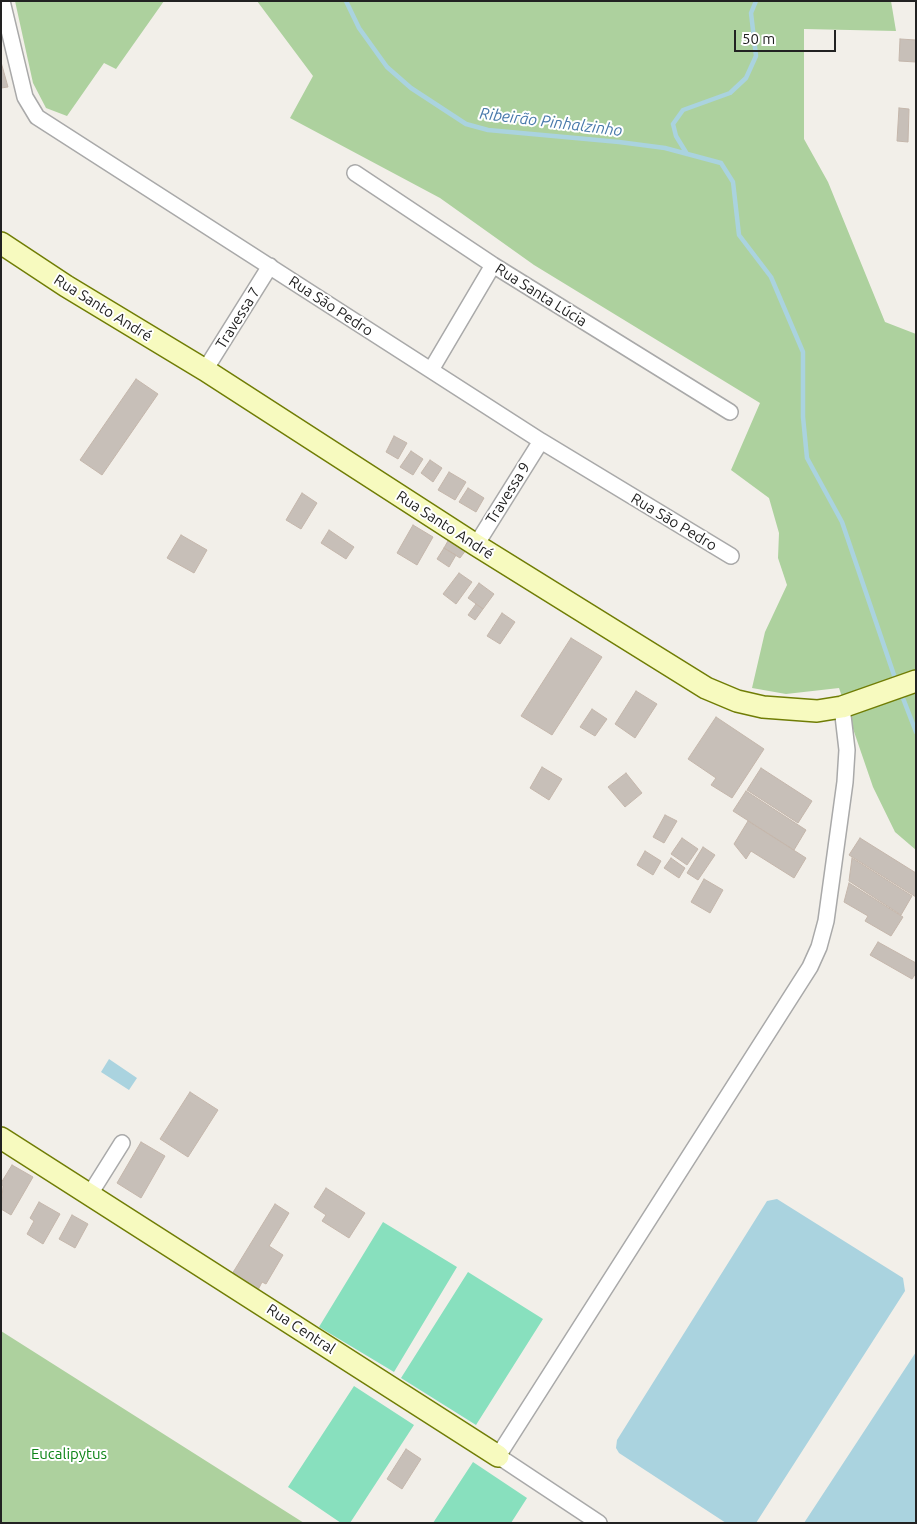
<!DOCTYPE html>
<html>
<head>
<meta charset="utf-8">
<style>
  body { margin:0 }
  #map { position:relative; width:917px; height:1524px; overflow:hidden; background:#f2efe9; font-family:Ubuntu,sans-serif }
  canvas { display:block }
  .frame { position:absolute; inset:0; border:2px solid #222; pointer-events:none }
  .scale { position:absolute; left:734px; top:30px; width:102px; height:22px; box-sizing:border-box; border:2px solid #222; border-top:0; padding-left:6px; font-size:15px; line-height:18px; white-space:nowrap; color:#222; -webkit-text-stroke:4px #fff; paint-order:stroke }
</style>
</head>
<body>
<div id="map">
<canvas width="917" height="1524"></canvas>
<div class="frame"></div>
<div class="scale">50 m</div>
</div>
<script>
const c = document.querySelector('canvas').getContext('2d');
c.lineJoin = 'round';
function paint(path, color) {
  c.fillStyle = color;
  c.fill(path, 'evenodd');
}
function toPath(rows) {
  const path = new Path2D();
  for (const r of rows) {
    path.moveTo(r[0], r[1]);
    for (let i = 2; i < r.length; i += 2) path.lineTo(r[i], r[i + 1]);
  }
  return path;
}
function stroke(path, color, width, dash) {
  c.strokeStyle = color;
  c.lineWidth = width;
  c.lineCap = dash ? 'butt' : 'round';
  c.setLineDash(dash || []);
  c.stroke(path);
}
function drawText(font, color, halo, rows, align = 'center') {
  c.font = font + ' Ubuntu,sans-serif';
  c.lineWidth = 4;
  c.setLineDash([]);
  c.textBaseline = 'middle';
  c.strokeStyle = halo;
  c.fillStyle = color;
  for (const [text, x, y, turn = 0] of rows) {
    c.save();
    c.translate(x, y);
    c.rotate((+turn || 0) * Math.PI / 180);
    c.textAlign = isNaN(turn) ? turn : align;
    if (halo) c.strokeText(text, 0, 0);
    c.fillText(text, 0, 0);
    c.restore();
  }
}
const forest = toPath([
  [15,1,164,1,116,69,104,63,67,116,46,108,33,83],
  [257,1,891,1,896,31,804,29,804,139,828,182,885,322,916,334,916,850,895,832,873,787,839,688,786,694,752,688,765,632,787,585,778,558,779,533,769,498,731,470,760,403,534,265,440,198,290,118,313,76],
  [1,1331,304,1523,1,1523]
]);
const pitch = toPath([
  [383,1222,457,1267,394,1372,319,1327],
  [468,1272,543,1319,476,1425,401,1378],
  [354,1386,414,1425,350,1523,341,1523,288,1487],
  [473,1462,527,1498,511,1523,433,1523]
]);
const water = toPath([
  [109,1059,137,1078,129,1090,101,1072],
  [777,1199,903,1278,905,1291,756,1523,726,1523,619,1453,616,1448,617,1440,767,1201],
  [916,1352,916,1523,804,1523]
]);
const stream = toPath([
  [346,1,359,28,387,67,411,88,466,124,488,130,619,142,665,148,721,163,733,182,739,235,771,277,803,352,803,417,807,458,842,522,896,681],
  [687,154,676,136,673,124,683,110,730,93,746,78,756,56,751,13,756,1],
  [901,693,916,732]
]);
const building = toPath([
  [900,39,916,40,916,62,899,61,900,39],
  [1,62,8,87,1,88,1,62],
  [899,108,909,109,908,142,897,141,899,108],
  [136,379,158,394,102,475,80,460,136,379],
  [394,436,407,443,398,459,386,452,394,436],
  [411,451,423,459,413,475,400,467,411,451],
  [430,460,442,468,433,482,421,473,430,460],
  [449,472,466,482,455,500,438,490,449,472],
  [468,488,484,498,476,512,459,502,468,488],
  [302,493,317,503,301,529,286,520,302,493],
  [413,525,433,537,417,565,397,553,413,525],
  [329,530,354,547,346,559,321,543,329,530],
  [181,535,207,550,194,573,167,558,181,535],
  [449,539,466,550,460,558,444,548,449,539],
  [444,548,456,555,449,567,437,559,444,548],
  [459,573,472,582,456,604,443,594,459,573],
  [479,583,494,594,483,609,468,598,479,583],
  [476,604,483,609,475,620,468,615,476,604],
  [502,613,515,622,500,644,487,636,502,613],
  [571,638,602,657,552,735,521,716,571,638],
  [636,691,657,704,635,738,615,724,636,691],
  [592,709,607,719,595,736,580,727,592,709],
  [716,717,764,749,732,798,711,785,716,778,688,759,716,717],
  [542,767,562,779,549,800,530,788,542,767],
  [761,768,812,801,798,823,747,790,761,768],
  [626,773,642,793,625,807,608,787,626,773],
  [746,791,806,830,794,850,733,811,746,791],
  [665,815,677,821,664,843,653,837,665,815],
  [748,821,806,858,794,878,751,851,746,859,734,844,748,821],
  [682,838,698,849,687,865,671,854,682,838],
  [860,838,916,873,916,897,849,855,860,838],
  [703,847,715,855,698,880,687,873,703,847],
  [645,851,661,861,653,875,637,865,645,851],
  [671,858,685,868,679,878,664,868,671,858],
  [852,858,912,896,901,915,849,881,852,858],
  [704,879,723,890,710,913,691,902,704,879],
  [849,883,903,917,891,936,865,921,868,916,844,902,849,883],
  [878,942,916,963,916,973,912,979,870,955,878,942],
  [190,1092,218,1110,188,1157,160,1139,190,1092],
  [141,1142,165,1156,141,1198,117,1183,141,1142],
  [12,1165,33,1177,11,1215,1,1209,3,1186,1,1183,12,1165],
  [326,1188,365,1213,349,1238,322,1221,326,1215,314,1207,326,1188],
  [39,1202,60,1214,43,1244,27,1234,34,1221,30,1218,39,1202],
  [275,1204,289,1213,269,1246,283,1255,266,1284,262,1282,258,1290,232,1274,275,1204],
  [72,1215,88,1224,75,1248,59,1239,72,1215],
  [406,1449,421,1459,402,1489,387,1479,406,1449]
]);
const street = toPath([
  [2,1,25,97,37,117,541,441,731,556],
  [355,173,493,265,730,412],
  [205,370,270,266],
  [431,370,493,265],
  [476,545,541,441],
  [90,1194,122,1143],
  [599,1523,498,1456,810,967,819,947,826,921,845,782,847,750,842,707]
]);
const secondary = toPath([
  [1,243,66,286,205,370,476,545,706,688,737,701,763,707,817,711,842,707,916,681],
  [1,1138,498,1456]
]);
const streetNames = [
  ["Rua Santa Lúcia",541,295,32],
  ["Rua São Pedro",331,306,33],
  ["Rua Santo André",103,308,32],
  ["Travessa 7",238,318,-58],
  ["Travessa 9",508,493,-58],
  ["Rua São Pedro",674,522,31],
  ["Rua Santo André",445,525,33],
  ["Rua Central",301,1329,33]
];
const parkNames = [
  ["Eucalipytus",69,1454]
];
const waterNames = [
  ["Ribeirão Pinhalzinho",551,122,7]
];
paint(forest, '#add19e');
paint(pitch, '#88e0be');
paint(water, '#aad3df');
stroke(stream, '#aad3df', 4.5);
paint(building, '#c7bfb8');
stroke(building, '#c4b6ab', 1);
stroke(street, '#a9a9a9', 18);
stroke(secondary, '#707d05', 24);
stroke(street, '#fff', 15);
stroke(secondary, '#f7fabf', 21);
drawText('15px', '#222', '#fff', streetNames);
drawText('15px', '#0c8416', '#fff', parkNames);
drawText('italic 16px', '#4a7aab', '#fff', waterNames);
</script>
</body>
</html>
